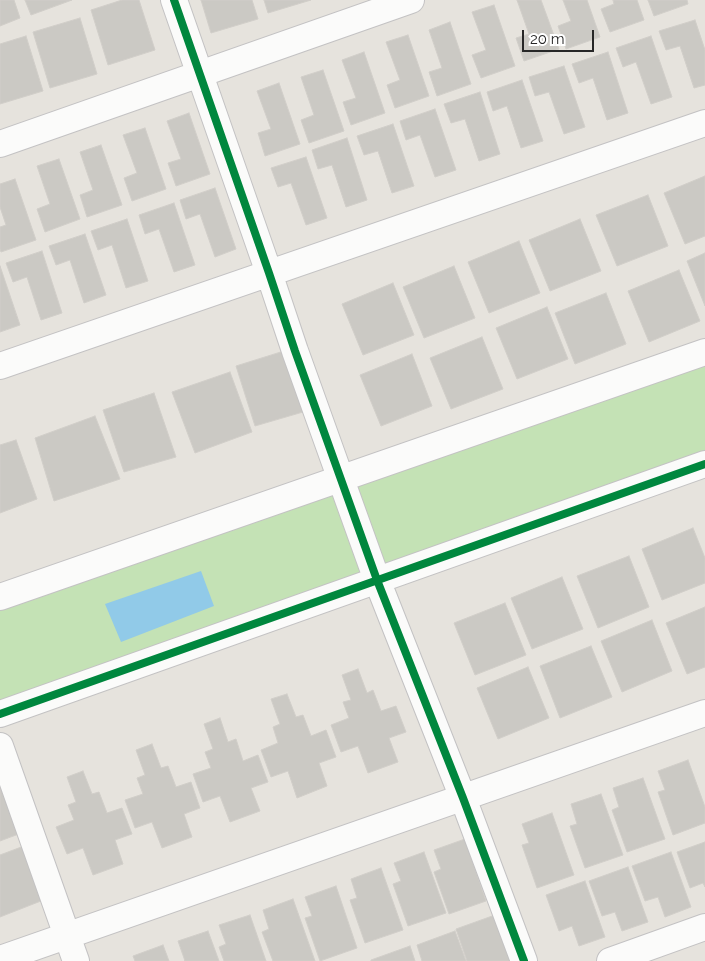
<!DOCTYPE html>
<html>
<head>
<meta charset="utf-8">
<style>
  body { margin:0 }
  #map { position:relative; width:705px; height:961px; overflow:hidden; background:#e6e3dd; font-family:Raleway,sans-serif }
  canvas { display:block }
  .scale { position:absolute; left:522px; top:30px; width:72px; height:22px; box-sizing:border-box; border:2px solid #272727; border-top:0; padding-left:6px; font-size:15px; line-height:18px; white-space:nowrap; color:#272727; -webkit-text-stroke:4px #fff; paint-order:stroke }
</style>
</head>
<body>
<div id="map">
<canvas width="705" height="961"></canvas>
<div class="scale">20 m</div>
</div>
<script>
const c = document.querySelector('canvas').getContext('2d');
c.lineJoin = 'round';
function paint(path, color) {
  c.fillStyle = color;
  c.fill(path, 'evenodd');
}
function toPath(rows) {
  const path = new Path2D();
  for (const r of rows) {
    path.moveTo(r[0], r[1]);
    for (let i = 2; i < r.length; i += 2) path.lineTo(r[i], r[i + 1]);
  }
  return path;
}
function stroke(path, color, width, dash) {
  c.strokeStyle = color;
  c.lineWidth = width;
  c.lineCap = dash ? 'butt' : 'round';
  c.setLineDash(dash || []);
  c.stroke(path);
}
const green = toPath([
  [705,352,705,464,0,714,0,597]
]);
const water = toPath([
  [201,571,214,606,121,642,105,604]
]);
const building = toPath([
  [0,0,14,0,20,18,0,26,0,0],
  [25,0,72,0,31,15,25,0],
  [122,0,139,0,155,50,108,65,91,10,122,0],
  [201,0,252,0,258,19,211,33,201,0],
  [264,0,311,0,268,13,264,0],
  [517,0,541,0,559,49,524,61,516,38,529,34,517,0],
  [563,0,587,0,600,37,566,49,558,26,571,21,563,0],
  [613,0,637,0,644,20,610,32,601,9,614,4,613,0],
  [648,0,687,0,688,4,654,16,648,0],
  [494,5,515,66,481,78,472,55,486,50,472,12,494,5],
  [80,18,97,74,50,88,33,32,80,18],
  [695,20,705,50,705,85,694,88,680,46,666,50,659,31,695,20],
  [450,22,471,84,437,96,429,72,442,68,429,30,450,22],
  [408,35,429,96,395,108,387,85,400,80,386,42,408,35],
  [26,36,43,91,0,104,0,44,26,36],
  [651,36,672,97,651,104,636,62,623,67,616,48,651,36],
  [364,52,385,113,351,125,343,102,356,98,342,60,364,52],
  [608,52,628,113,607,120,593,78,579,83,572,64,608,52],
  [564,66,585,127,564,134,549,92,535,96,529,77,564,66],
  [323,70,344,131,309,143,301,120,314,115,301,77,323,70],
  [522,80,543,141,521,148,507,106,493,111,487,92,522,80],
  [279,83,300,144,265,156,258,133,271,129,257,91,279,83],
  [480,92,500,154,479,161,465,119,451,123,444,104,480,92],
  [435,109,456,170,435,177,420,135,406,140,400,121,435,109],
  [189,113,210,174,176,186,168,163,181,159,167,121,189,113],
  [393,124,414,186,392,193,378,151,364,155,357,136,393,124],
  [145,128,166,189,132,201,124,178,137,173,123,135,145,128],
  [347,138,367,200,346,207,332,165,318,169,312,150,347,138],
  [101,145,122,205,87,217,80,195,93,190,80,152,101,145],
  [306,157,327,218,306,225,291,183,278,187,271,168,306,157],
  [59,159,80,219,45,232,37,209,50,204,37,166,59,159],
  [705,176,705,236,685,244,664,193,705,176],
  [15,179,36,240,1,252,0,249,0,227,6,225,0,207,0,184,15,179],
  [215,188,236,249,215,257,200,214,186,219,180,200,215,188],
  [648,195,668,246,617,266,596,215,648,195],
  [174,203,195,265,174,272,159,229,145,234,139,215,174,203],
  [127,219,148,281,126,288,112,245,98,250,91,231,127,219],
  [580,219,601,271,550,291,529,240,580,219],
  [85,234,106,295,84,303,70,260,56,265,49,246,85,234],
  [519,241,540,293,489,313,468,262,519,241],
  [42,251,62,313,41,320,27,277,13,282,6,263,42,251],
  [705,253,705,306,687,261,705,253],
  [0,266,20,325,0,332,0,266],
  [454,266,475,318,424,338,403,287,454,266],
  [679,270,700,321,649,342,628,291,679,270],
  [393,283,414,335,363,355,342,304,393,283],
  [606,293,626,344,575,364,555,313,606,293],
  [547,307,568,359,517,379,496,328,547,307],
  [482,337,503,389,451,409,430,358,482,337],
  [284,351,303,412,255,426,236,366,284,351],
  [412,354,432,406,381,426,360,375,412,354],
  [230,372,252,432,195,453,172,392,230,372],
  [154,393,176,457,124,472,103,410,154,393],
  [95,416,120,479,54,501,35,438,95,416],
  [16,440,37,499,0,513,0,445,16,440],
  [693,528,705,558,705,583,662,600,642,549,693,528],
  [629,556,649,607,598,628,577,576,629,556],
  [562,577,583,629,532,649,511,598,562,577],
  [505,603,526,655,475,675,454,623,505,603],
  [705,607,705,667,687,674,666,623,705,607],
  [652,620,672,671,622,692,601,641,652,620],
  [591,646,612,697,560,718,540,666,591,646],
  [528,667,549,718,498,739,477,688,528,667],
  [358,669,367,693,373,690,381,711,396,706,406,732,389,738,398,762,368,773,358,746,341,752,331,725,349,718,343,702,351,700,342,675,358,669],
  [287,694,296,717,303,715,311,736,326,730,336,757,319,763,327,786,297,798,288,771,271,777,261,750,278,743,273,727,280,724,271,699,287,694],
  [220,718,228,742,236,739,243,761,258,755,268,782,251,788,260,811,230,822,220,796,203,802,193,774,211,768,205,752,213,749,204,724,220,718],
  [152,744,161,768,168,766,176,787,191,782,200,808,184,814,192,837,162,848,152,822,135,828,125,800,143,794,137,778,145,775,136,750,152,744],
  [688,760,705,807,705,823,673,835,658,792,665,790,658,771,688,760],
  [83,771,92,794,99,792,107,813,122,808,132,834,115,840,123,864,93,875,83,848,67,854,56,827,74,820,68,805,76,802,67,777,83,771],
  [643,778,665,839,627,852,612,810,619,807,613,788,643,778],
  [0,780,24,832,0,841,0,780],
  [601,794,623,855,585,868,570,826,577,824,571,804,601,794],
  [552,813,574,875,537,888,522,845,529,843,522,824,552,813],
  [465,839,486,901,449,914,434,872,441,869,434,850,465,839],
  [705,842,705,887,703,883,690,888,677,852,705,842],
  [24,846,46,899,0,917,0,855,24,846],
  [424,852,446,913,408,926,393,884,401,881,394,863,424,852],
  [671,852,691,907,665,917,658,897,645,901,632,866,671,852],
  [628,867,648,922,622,931,615,912,602,916,589,881,628,867],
  [381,868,403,930,365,943,350,900,357,898,351,879,381,868],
  [585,881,605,937,579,946,572,926,559,931,546,895,585,881],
  [336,886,357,948,320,961,305,918,312,916,305,897,336,886],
  [293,899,315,961,273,961,262,932,269,929,263,910,293,899],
  [250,915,266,961,224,961,219,947,226,944,219,925,250,915],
  [495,915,511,961,467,961,456,929,495,915],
  [208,931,219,961,184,961,185,961,178,941,208,931],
  [455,931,466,961,422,961,417,945,455,931],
  [163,945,169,961,135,961,133,956,163,945],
  [410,946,415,961,371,961,371,960,410,946]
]);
const minor = toPath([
  [174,0,269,273,295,351,377,580,463,798,524,961],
  [0,144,411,0],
  [0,366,705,123],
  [0,597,705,352],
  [0,714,705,464],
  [0,746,76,961],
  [0,959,705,713],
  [610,961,705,927]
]);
const cycleway = toPath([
  [174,0,269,273,295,351,377,580,463,798,524,961],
  [0,714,705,464]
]);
paint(green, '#c4e2b5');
paint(water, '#91cae8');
paint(building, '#cbc9c4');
stroke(building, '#d1cec9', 1);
stroke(minor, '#c3c2c3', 28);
stroke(minor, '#fbfbfa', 26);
stroke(cycleway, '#00873e', 8);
</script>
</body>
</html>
